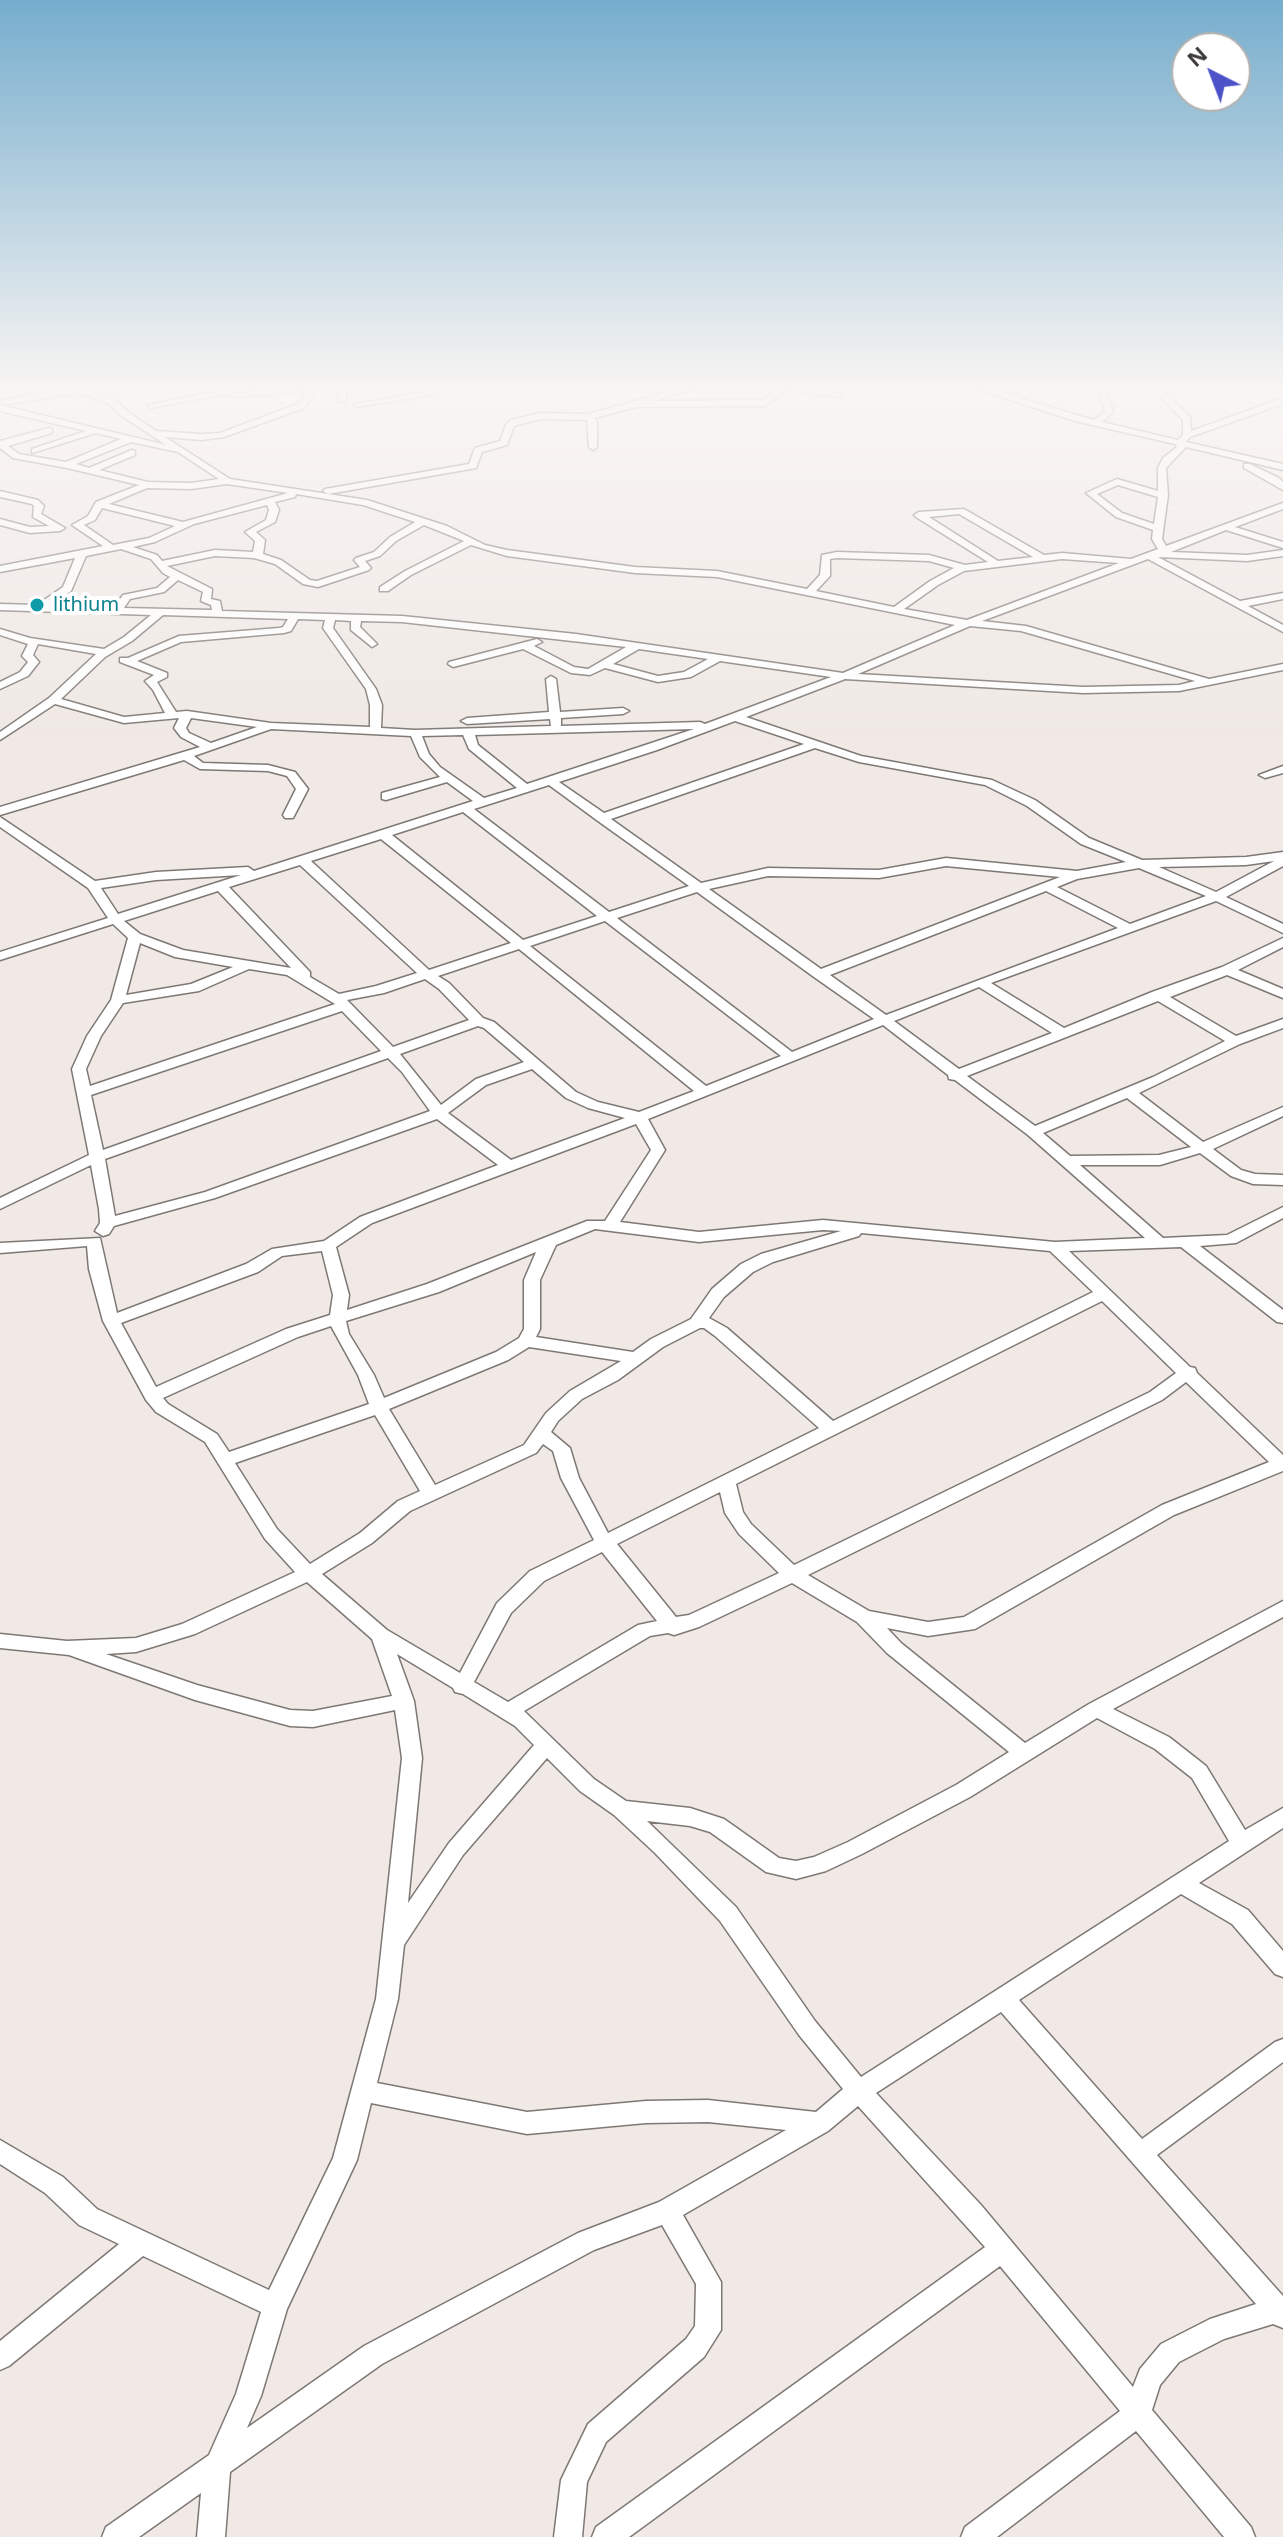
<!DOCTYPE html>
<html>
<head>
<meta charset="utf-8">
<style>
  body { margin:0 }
  #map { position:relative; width:1283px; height:2537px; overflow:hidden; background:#f0e9e5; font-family:"Noto Sans",sans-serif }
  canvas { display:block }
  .north { position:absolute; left:1171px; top:32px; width:80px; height:80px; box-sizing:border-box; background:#fff; border:2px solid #b2b1b0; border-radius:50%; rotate:318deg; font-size:22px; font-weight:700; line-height:32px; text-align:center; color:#3e3b3a }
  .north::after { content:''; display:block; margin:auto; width:28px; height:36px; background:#4d52c8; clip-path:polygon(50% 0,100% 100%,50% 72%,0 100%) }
</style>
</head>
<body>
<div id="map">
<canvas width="1283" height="2537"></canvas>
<div class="north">N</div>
</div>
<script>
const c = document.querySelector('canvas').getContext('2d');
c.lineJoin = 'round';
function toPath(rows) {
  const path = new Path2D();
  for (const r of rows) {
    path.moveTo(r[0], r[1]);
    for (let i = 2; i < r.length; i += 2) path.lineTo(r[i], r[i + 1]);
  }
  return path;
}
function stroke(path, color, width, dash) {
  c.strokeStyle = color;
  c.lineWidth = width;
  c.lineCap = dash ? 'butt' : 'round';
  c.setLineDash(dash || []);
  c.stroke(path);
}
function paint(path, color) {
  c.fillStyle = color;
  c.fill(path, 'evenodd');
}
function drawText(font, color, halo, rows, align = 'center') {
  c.font = font + ' "Noto Sans",sans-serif';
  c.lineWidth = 8;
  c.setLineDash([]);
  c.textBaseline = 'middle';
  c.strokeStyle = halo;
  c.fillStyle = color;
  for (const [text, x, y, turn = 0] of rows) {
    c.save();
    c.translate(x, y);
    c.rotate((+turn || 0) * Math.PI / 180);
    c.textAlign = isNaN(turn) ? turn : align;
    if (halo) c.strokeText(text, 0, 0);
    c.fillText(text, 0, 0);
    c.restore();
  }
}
const minor = toPath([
  [71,388,84,388,114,399,128,412,156,431,201,434,220,433,298,404,304,396,303,391,240,397,224,394,151,408,147,405,224,390,240,393,311,388,312,396,304,408,224,437,201,440,165,437,230,479,328,494,323,491,325,489,469,464,475,448,500,441,506,425,511,420,541,413,589,414,682,388,696,388,654,401,763,400,780,388,808,388,841,393,841,397,838,397,787,390,765,406,636,407,595,418,597,421,597,447,593,450,589,447,587,420,541,419,514,426,507,445,482,452,476,468,328,494,367,500,447,526,485,545,507,550,635,567,717,571,807,589,820,575,822,555,837,552,929,555,965,565,988,562,916,517,914,515,919,512,964,509,1044,555,1062,553,1131,559,1158,549,1152,539,1153,530,1116,517,1086,493,1117,479,1158,491,1158,468,1163,458,1177,447,1175,444,1075,421,974,388,987,388,1010,395,1033,388,1046,388,1019,398,1094,420,1105,411,1098,388,1106,388,1113,412,1102,422,1178,440,1183,435,1183,420,1152,388,1161,388,1190,417,1191,431,1283,398,1283,404,1190,437,1186,442,1283,464,1283,470,1186,447,1166,468,1168,495,1162,539,1166,546,1283,503,1283,509,1235,527,1283,542,1283,548,1226,530,1171,552,1247,555,1283,550,1283,556,1247,561,1158,557,1240,601,1283,593,1283,599,1248,606,1283,625,1283,632,1148,559,982,621,1026,626,1209,679,1283,664,1283,670,1179,691,1083,693,845,679,746,717,861,756,992,780,1035,800,1089,838,1142,860,1246,857,1283,852,1283,866,1226,897,1283,924,1283,933,1216,901,991,983,1064,1028,1152,992,1222,967,1283,938,1283,947,1238,970,1283,989,1283,998,1227,975,1170,997,1236,1036,1283,1019,1283,1028,1240,1044,1139,1093,1203,1142,1283,1107,1283,1116,1213,1149,1241,1170,1255,1174,1283,1175,1283,1185,1253,1184,1231,1176,1200,1153,1160,1165,1080,1165,1163,1238,1227,1235,1283,1207,1283,1218,1236,1243,1200,1246,1283,1310,1283,1323,1277,1322,1181,1247,1069,1251,1190,1367,1195,1368,1197,1373,1283,1455,1283,1471,1174,1515,975,1629,928,1636,887,1628,901,1643,1025,1743,1089,1704,1283,1601,1283,1617,1113,1709,1169,1737,1206,1766,1245,1830,1283,1808,1283,1828,1199,1883,1248,1910,1283,1951,1283,1977,1275,1974,1232,1924,1181,1894,1019,2000,1142,2139,1275,2042,1283,2039,1283,2062,1157,2155,1283,2296,1283,2328,1273,2324,1224,2339,1179,2362,1160,2385,1152,2410,1251,2527,1255,2537,1224,2537,1136,2431,997,2537,961,2537,965,2527,1120,2411,1000,2266,629,2537,592,2537,596,2527,985,2247,858,2106,828,2131,683,2215,721,2282,721,2330,704,2357,606,2442,587,2482,582,2537,554,2537,561,2480,588,2424,686,2339,695,2326,696,2284,662,2225,594,2250,382,2364,230,2472,225,2537,197,2537,201,2493,139,2537,102,2537,106,2527,209,2455,236,2394,261,2312,143,2256,9,2366,0,2370,0,2341,119,2244,79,2225,45,2193,0,2164,0,2140,63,2177,97,2209,269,2290,333,2158,376,1999,402,1758,395,1710,313,1727,290,1726,195,1700,69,1655,0,1648,0,1634,67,1641,136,1638,182,1624,295,1572,265,1539,205,1442,156,1412,146,1400,103,1321,89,1269,87,1246,0,1253,0,1243,100,1238,117,1313,246,1264,272,1249,324,1241,360,1217,498,1165,437,1119,215,1198,114,1226,109,1234,103,1236,95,1231,100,1223,99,1209,91,1165,0,1209,0,1198,89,1155,72,1069,87,1036,111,1000,128,938,113,924,0,960,0,952,108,918,88,888,0,827,0,817,95,881,156,872,248,867,254,871,473,801,447,782,386,800,382,799,382,793,440,777,420,757,411,736,271,729,194,756,203,763,268,765,295,772,308,789,293,818,285,818,283,815,296,789,287,776,268,771,200,769,184,760,0,815,0,807,200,747,181,737,174,728,179,718,124,723,55,704,0,740,0,732,49,698,96,654,38,644,33,655,39,662,28,676,0,689,0,682,20,672,28,662,22,656,28,644,0,635,0,629,30,638,104,649,124,637,151,615,0,610,0,604,37,605,63,587,75,558,0,572,0,566,103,546,72,525,88,516,96,502,139,485,67,468,13,458,0,448,0,441,49,428,52,429,52,433,8,446,19,454,66,462,121,439,96,433,32,453,32,449,86,431,0,411,0,405,166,445,122,416,108,403,80,393,0,405,2,400,71,388],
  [131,442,178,452,219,479,191,483,148,482,99,470,135,455,135,451,132,450,89,468,76,464,131,442],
  [227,484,288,493,183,522,109,504,147,488,191,489,227,484],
  [1118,485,1158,497,1154,524,1122,513,1097,494,1118,485],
  [296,494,363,505,415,522,390,537,374,552,356,558,354,560,360,567,317,581,310,580,281,560,263,554,265,540,256,532,275,522,279,510,275,502,295,497,296,494],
  [267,505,269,510,266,520,245,532,255,541,253,552,215,550,162,561,157,555,133,547,155,542,194,524,267,505],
  [102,508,175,526,149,538,113,545,84,525,95,520,102,508],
  [959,514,1033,557,998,561,929,517,959,514],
  [424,525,464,541,405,571,380,587,380,591,388,591,411,575,471,545,507,556,635,573,717,577,955,625,843,673,576,634,402,616,222,611,220,601,211,599,212,589,167,566,215,556,254,558,275,564,303,584,318,587,369,570,371,568,365,561,380,556,396,541,424,525],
  [121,549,151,559,163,573,170,577,157,588,123,595,114,607,50,605,71,591,86,556,121,549],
  [837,558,929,561,954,568,930,581,894,607,816,591,830,576,830,559,837,558],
  [1062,559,1119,563,967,620,904,609,938,585,964,571,1062,559],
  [178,580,203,592,201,601,211,605,212,610,124,608,130,599,164,592,178,580],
  [163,615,288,619,283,627,279,628,179,636,128,658,120,658,120,662,154,675,145,681,153,690,165,713,124,717,61,699,105,657,132,641,163,615],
  [298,619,325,620,323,628,366,689,370,705,370,727,271,723,187,711,176,712,157,682,167,677,167,673,137,661,181,642,284,633,291,631,298,619],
  [335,620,351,621,351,630,372,647,377,644,360,627,361,621,402,622,626,647,588,669,574,667,534,646,542,642,537,639,449,662,448,664,453,667,523,649,571,673,590,675,605,668,658,682,691,677,720,661,831,677,705,724,700,722,561,726,561,718,623,714,629,711,623,708,560,712,556,679,551,676,546,679,549,712,467,718,461,721,467,724,550,719,551,726,415,730,381,728,382,705,376,689,333,628,335,620],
  [970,626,1021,631,1195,681,1179,685,1083,687,858,674,970,626],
  [639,649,708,659,684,672,658,676,613,664,639,649],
  [191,718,257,727,211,743,189,733,186,728,191,718],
  [735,721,804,744,604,813,559,782,657,750,735,721],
  [694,729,527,784,478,745,475,735,694,729],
  [463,735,469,749,517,788,484,798,440,767,429,754,422,736,463,735],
  [815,748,859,762,985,785,1027,806,1081,844,1126,862,1077,871,946,858,879,870,768,868,701,883,611,819,815,748],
  [549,785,598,821,689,886,609,912,474,809,549,785],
  [463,812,597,916,523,940,392,835,463,812],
  [381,839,511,943,429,970,311,861,381,839],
  [1274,861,1216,892,1159,867,1246,865,1274,861],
  [300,865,417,973,376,986,339,994,310,977,310,972,229,887,300,865],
  [946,866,1060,877,821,969,709,889,768,876,879,878,946,866],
  [1139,868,1206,896,1130,924,1057,887,1077,879,1139,868],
  [241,875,118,914,101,888,156,880,241,875],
  [218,891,291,968,183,950,140,934,124,921,218,891],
  [1046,891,1118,928,886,1015,830,975,1046,891],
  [697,892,814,977,874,1019,792,1052,617,918,697,892],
  [605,921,781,1056,706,1086,530,946,605,921],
  [140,943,175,957,233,967,191,984,126,995,140,943],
  [519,949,694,1091,639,1112,598,1102,576,1092,494,1022,483,1018,449,983,438,976,519,949],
  [249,969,287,975,335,1004,90,1086,86,1069,101,1036,123,1003,199,991,249,969],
  [425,979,439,989,469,1020,393,1047,347,1000,384,993,425,979],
  [979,987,1052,1033,959,1069,894,1021,979,987],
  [1158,1001,1225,1041,1153,1077,1035,1126,967,1076,1158,1001],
  [342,1011,381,1051,103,1150,91,1095,342,1011],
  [883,1025,948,1075,949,1079,955,1080,1028,1135,1145,1238,1055,1242,823,1220,699,1232,620,1222,665,1150,648,1119,883,1025],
  [478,1026,484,1028,524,1062,476,1079,441,1105,400,1054,478,1026],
  [388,1058,402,1072,430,1111,205,1192,115,1216,105,1159,388,1058],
  [532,1069,566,1098,588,1108,625,1118,511,1160,448,1113,486,1085,532,1069],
  [1127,1098,1191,1147,1159,1155,1070,1156,1043,1133,1127,1098],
  [636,1124,651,1150,605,1221,587,1221,427,1284,347,1310,349,1295,336,1247,372,1223,636,1124],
  [595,1229,699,1242,823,1230,841,1231,761,1254,741,1264,712,1289,691,1319,651,1339,633,1352,536,1337,540,1329,540,1280,556,1245,595,1229],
  [861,1233,1050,1251,1093,1292,833,1421,727,1328,709,1318,724,1297,753,1272,773,1262,859,1236,861,1233],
  [322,1251,333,1295,330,1315,286,1329,156,1387,121,1323,258,1272,282,1256,322,1251],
  [536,1252,524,1280,524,1329,519,1338,496,1352,384,1398,374,1375,349,1334,346,1321,439,1292,536,1252],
  [1102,1301,1176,1373,1150,1392,794,1565,751,1524,743,1512,736,1484,1102,1301],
  [331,1326,358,1375,369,1404,229,1452,217,1434,168,1404,163,1398,298,1337,331,1326],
  [700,1328,704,1328,715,1336,819,1428,608,1533,579,1478,570,1448,551,1432,558,1421,582,1399,618,1380,663,1347,700,1328],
  [529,1347,621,1361,570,1391,546,1413,524,1445,435,1485,389,1409,508,1360,529,1347],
  [1186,1382,1269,1462,1162,1505,964,1617,928,1622,869,1611,808,1575,1162,1400,1186,1382],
  [375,1415,420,1491,398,1501,360,1533,310,1564,277,1529,235,1463,375,1415],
  [543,1444,553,1451,561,1478,594,1540,530,1571,497,1603,460,1673,387,1630,322,1574,372,1543,410,1511,536,1453,543,1444],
  [720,1492,725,1513,739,1534,779,1573,689,1615,676,1617,617,1544,720,1492],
  [602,1552,657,1621,638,1625,508,1702,474,1682,511,1613,544,1581,602,1552],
  [307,1582,372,1639,392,1696,313,1711,290,1710,197,1685,106,1654,136,1652,195,1634,307,1582],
  [792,1583,857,1622,887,1653,1009,1752,956,1785,848,1842,814,1857,796,1861,779,1858,724,1819,690,1808,626,1801,594,1779,524,1711,650,1636,668,1633,674,1635,699,1627,792,1583],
  [397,1654,453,1688,455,1692,463,1694,515,1726,534,1745,449,1843,408,1903,422,1758,414,1701,397,1654],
  [1097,1718,1155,1749,1192,1778,1229,1841,861,2077,815,2021,736,1907,647,1821,690,1826,710,1832,766,1872,796,1879,826,1871,862,1854,970,1797,1097,1718],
  [547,1758,580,1791,614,1815,655,1853,720,1921,799,2035,843,2089,816,2112,708,2100,646,2101,527,2112,377,2083,398,1999,404,1945,463,1855,547,1758],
  [1001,2012,1256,2304,1210,2319,1161,2344,1140,2369,1133,2387,981,2205,876,2093,1001,2012],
  [371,2103,527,2134,646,2123,708,2122,786,2130,659,2202,578,2233,364,2346,247,2428,261,2396,287,2309,357,2160,371,2103],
  [338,388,346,388,346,403,339,401,338,388],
  [424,388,433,388,438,394,357,407,353,404,428,392,424,388],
  [1244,464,1250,464,1279,478,1283,482,1283,490,1244,468,1244,464],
  [0,491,38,500,44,506,41,514,65,528,60,531,30,533,0,525,0,519,30,527,49,526,33,517,34,506,32,504,0,497,0,491],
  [1283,766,1283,773,1265,778,1259,775,1283,766]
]);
const markers = [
  [37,605,8,"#0f9aa8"]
];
const farCulturenames = [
  ["lithium",53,605]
];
stroke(minor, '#7e7874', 3);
paint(minor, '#fff');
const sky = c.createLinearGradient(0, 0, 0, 743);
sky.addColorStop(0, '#76adcd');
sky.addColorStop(0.52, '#f8f5f3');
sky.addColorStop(1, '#f8f5f300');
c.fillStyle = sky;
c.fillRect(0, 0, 1283, 743);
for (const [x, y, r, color] of markers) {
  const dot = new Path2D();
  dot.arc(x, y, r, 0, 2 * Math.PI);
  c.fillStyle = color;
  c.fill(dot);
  stroke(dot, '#fff', 3);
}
drawText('20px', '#0d838f', '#fff', farCulturenames, 'left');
</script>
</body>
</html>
